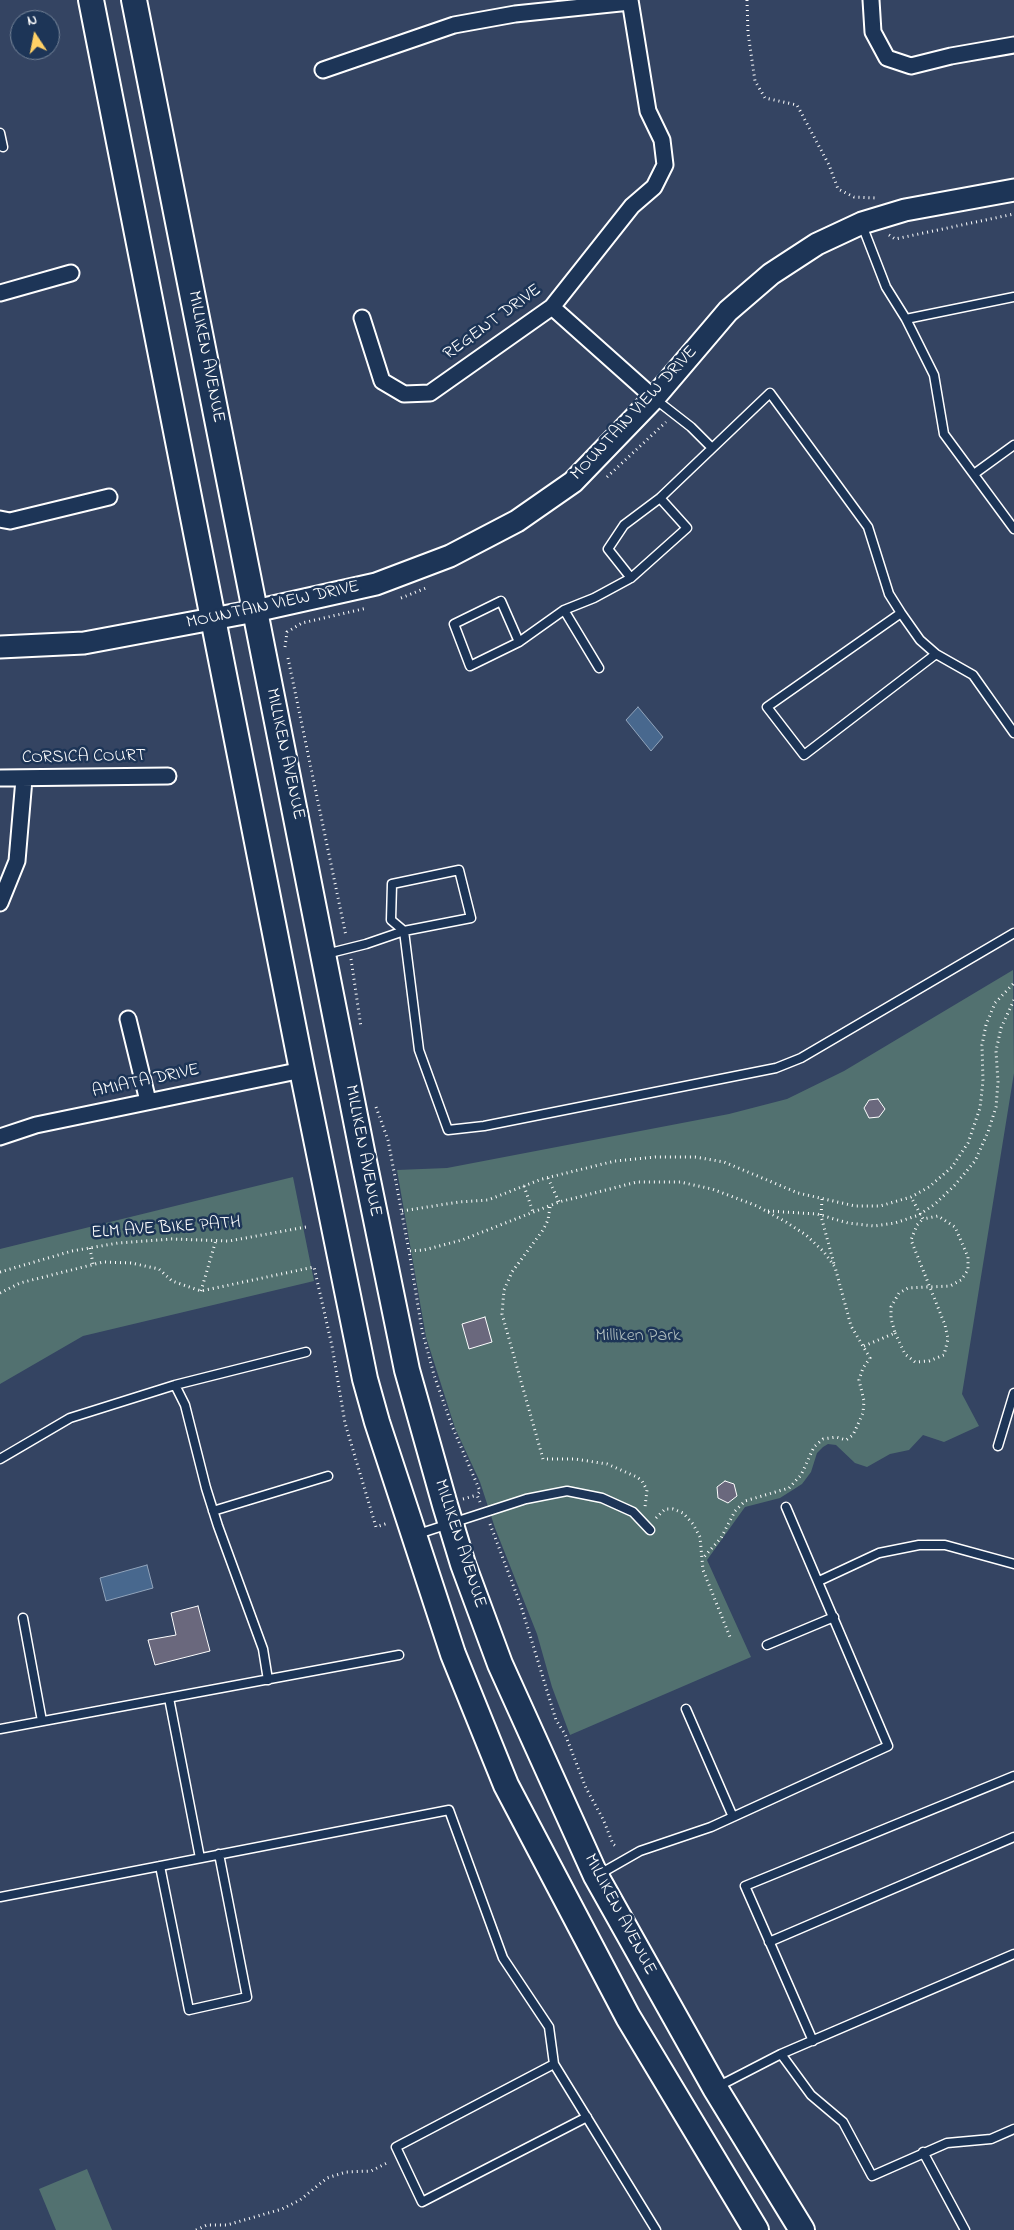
<!DOCTYPE html>
<html>
<head>
<meta charset="utf-8">
<style>
  body { margin:0 }
  #map { position:relative; width:1014px; height:2230px; overflow:hidden; background:#344462; font-family:"Indie Flower",sans-serif }
  canvas { display:block }
  .north { position:absolute; left:10px; top:10px; width:50px; height:50px; box-sizing:border-box; background:#1d3557; border:1px solid #77869a; border-radius:50%; rotate:349deg; font-size:14px; font-weight:700; line-height:20px; text-align:center; color:#fff }
  .north::after { content:''; display:block; margin:auto; width:18px; height:22px; background:#ffd166; clip-path:polygon(50% 0,100% 100%,50% 72%,0 100%) }
</style>
</head>
<body>
<div id="map">
<canvas width="1014" height="2230"></canvas>
<div class="north">N</div>
</div>
<script>
const c = document.querySelector('canvas').getContext('2d');
c.lineJoin = 'round';
function paint(path, color) {
  c.fillStyle = color;
  c.fill(path, 'evenodd');
}
function toPath(rows) {
  const path = new Path2D();
  for (const r of rows) {
    path.moveTo(r[0], r[1]);
    for (let i = 2; i < r.length; i += 2) path.lineTo(r[i], r[i + 1]);
  }
  return path;
}
function stroke(path, color, width, dash) {
  c.strokeStyle = color;
  c.lineWidth = width;
  c.lineCap = dash ? 'butt' : 'round';
  c.setLineDash(dash || []);
  c.stroke(path);
}
function drawText(font, color, halo, rows, align = 'center') {
  c.font = font + ' "Indie Flower",sans-serif';
  c.lineWidth = 5;
  c.setLineDash([]);
  c.textBaseline = 'middle';
  c.strokeStyle = halo;
  c.fillStyle = color;
  for (const [text, x, y, turn = 0] of rows) {
    c.save();
    c.translate(x, y);
    c.rotate((+turn || 0) * Math.PI / 180);
    c.textAlign = isNaN(turn) ? turn : align;
    if (halo) c.strokeText(text, 0, 0);
    c.fillText(text, 0, 0);
    c.restore();
  }
}
const green = toPath([
  [1013,970,1014,1073,962,1394,979,1426,944,1442,923,1435,909,1450,890,1454,867,1467,855,1463,836,1445,828,1444,823,1447,817,1453,811,1472,802,1484,780,1498,745,1507,707,1560,751,1657,570,1735,552,1687,537,1634,495,1528,480,1482,455,1428,426,1337,397,1170,447,1168,729,1114,787,1099,844,1071],
  [293,1177,314,1281,83,1336,0,1384,0,1249],
  [87,2169,112,2230,56,2230,39,2189]
]);
const water = toPath([
  [638,707,663,737,651,751,626,720,638,707],
  [147,1565,153,1588,106,1601,100,1578,147,1565]
]);
const building = toPath([
  [878,1099,885,1109,879,1117,869,1118,864,1108,869,1100,878,1099],
  [485,1317,492,1342,469,1349,462,1324,485,1317],
  [725,1481,734,1484,737,1496,728,1503,718,1498,717,1487,725,1481],
  [198,1606,210,1651,155,1665,148,1640,176,1635,171,1613,198,1606]
]);
const path = toPath([
  [747,0,748,33,755,81,765,98,797,105,829,165,838,189,854,197,877,198],
  [889,235,895,239,1014,214],
  [607,477,666,422],
  [401,598,426,588],
  [285,647,287,632,302,623,367,608],
  [288,658,346,936],
  [351,959,361,1027],
  [376,1107,388,1140,409,1251],
  [548,1178,559,1202],
  [524,1186,533,1212],
  [822,1199,821,1216,834,1264],
  [550,1207,548,1220,543,1230,512,1272,504,1290,502,1314,543,1459,575,1459,607,1464,637,1477,642,1481,647,1490,645,1507],
  [402,1211,459,1202,488,1200,542,1179,615,1161,655,1157,695,1157,724,1162,798,1193,855,1206,880,1206,911,1197,929,1187,952,1167,968,1143,980,1108,983,1081,982,1045,986,1025,995,1003,1014,983],
  [768,1211,817,1214,848,1223,874,1226,895,1223,919,1215,935,1204,954,1186,975,1161,988,1132,996,1107,998,1082,996,1051,1001,1028,1014,1000],
  [90,1248,93,1264],
  [0,1272,72,1251,118,1243,172,1239,229,1241,306,1227],
  [201,1291,216,1240],
  [0,1293,20,1283,103,1262,131,1263,159,1269,172,1281,201,1291,314,1267,332,1346,345,1423,356,1460,376,1527,388,1523],
  [895,1333,905,1354,915,1362,929,1361,944,1355,948,1339,945,1325,911,1240,917,1225,923,1219],
  [864,1346,895,1333,891,1318,891,1307,899,1293,908,1288,950,1286,961,1280,968,1270,968,1257,955,1227,938,1216,923,1219,911,1197],
  [463,1499,477,1495],
  [480,1502,477,1495,480,1491,452,1426,434,1375,422,1330,409,1251,424,1250,462,1240,559,1202,637,1182,680,1182,712,1189,757,1206,786,1222,806,1235,824,1252,835,1267,851,1326,870,1358,863,1368,859,1380,864,1401,863,1413,853,1435,846,1440,836,1437,823,1439,814,1447,801,1475,789,1488,745,1501,735,1511,721,1538,703,1558],
  [656,1518,665,1509,673,1509,683,1513,693,1524,700,1537,703,1570,730,1637],
  [490,1524,521,1606,556,1720,565,1734,586,1788,603,1819,613,1844,617,1847],
  [196,2230,207,2225,227,2225,282,2209,300,2200,327,2178,346,2172,371,2171,389,2162]
]);
const lane = toPath([
  [0,133,3,147],
  [862,225,886,287,906,319,934,375,944,434,1014,529],
  [906,319,1014,297],
  [655,399,691,427,712,448],
  [974,474,1014,445],
  [631,578,608,549,624,525,660,498,770,393,868,527,889,594,901,613,920,640,936,654,973,675,1014,733],
  [564,610,599,668],
  [901,613,767,707,804,755,936,654],
  [519,642,501,601,454,624,470,666,519,642,564,610,594,598,631,578,687,528,660,498],
  [326,954,366,944,404,931,471,918,459,870,392,884,391,920,404,931,419,1050,448,1130,484,1126,776,1068,801,1058,1014,933],
  [175,1385,185,1405,206,1488,218,1526,263,1649,268,1680],
  [998,1446,1014,1393],
  [0,1459,70,1418,175,1385,306,1352],
  [213,1511,328,1476],
  [415,1535,526,1499,567,1491,602,1498,633,1512,650,1530],
  [819,1581,879,1553,919,1545,945,1545,1014,1564],
  [23,1618,42,1721],
  [767,1645,834,1617],
  [169,1698,200,1858],
  [686,1709,733,1817],
  [0,1729,399,1655],
  [160,1866,189,2010,247,1997,219,1854],
  [598,1875,640,1851,711,1827,888,1746,786,1507],
  [0,1897,449,1810,503,1958,549,2027,554,2064,656,2230],
  [769,1942,1014,1837],
  [813,2041,745,1886,1014,1776],
  [781,2054,811,2095,843,2122,872,2176,947,2143,991,2139,1014,2129],
  [554,2064,396,2147,422,2202,587,2117],
  [717,2087,781,2054,1014,1954],
  [923,2152,965,2230]
]);
const street = toPath([
  [871,0,873,32,887,58,911,66,951,56,1014,45],
  [323,70,454,25,515,14,630,2],
  [0,293,71,273],
  [552,307,654,398],
  [362,318,382,381,404,394,430,393,552,307,632,206,654,187,665,165,662,140,648,111,630,0],
  [0,519,10,521,109,497],
  [0,778,168,776],
  [0,903,17,861,24,779],
  [128,1019,148,1101],
  [0,1137,36,1125,302,1070]
]);
const secondary = toPath([
  [0,647,84,643,255,611,376,584,450,556,517,521,573,482,654,398,728,311,771,274,817,244,862,223,905,210,1014,190]
]);
const primary = toPath([
  [91,0,302,1070,365,1379,377,1422,453,1654,506,1785,628,2017,756,2230],
  [134,0,364,1161,407,1370,445,1505,463,1564,500,1664,596,1876,715,2088,802,2230]
]);
const streetNames = [
  ["REGENT DRIVE",493,323,-36],
  ["MILLIKEN AVENUE",205,357,79],
  ["MOUNTAIN VIEW DRIVE",635,414,-47],
  ["MOUNTAIN VIEW DRIVE",273,606,-12],
  ["MILLIKEN AVENUE",284,754,78],
  ["CORSICA COURT",84,758,-1],
  ["AMIATA DRIVE",146,1082,-12],
  ["MILLIKEN AVENUE",362,1151,79],
  ["ELM AVE BIKE PATH",166,1229,-4],
  ["MILLIKEN AVENUE",459,1544,72],
  ["MILLIKEN AVENUE",619,1915,62]
];
const parkNames = [
  ["Milliken Park",638,1337]
];
paint(green, '#527170');
paint(water, '#48688e');
stroke(water, '#91a4bb', 1);
paint(building, '#6a687d');
stroke(building, '#fff', 1);
stroke(lane, '#fff', 11);
stroke(street, '#fff', 19);
stroke(secondary, '#fff', 25);
stroke(primary, '#fff', 28);
stroke(path, '#fff', 3, [1, 4]);
stroke(lane, '#1d3557', 8);
stroke(street, '#1d3557', 15);
stroke(secondary, '#1d3557', 21);
stroke(primary, '#1d3557', 24);
drawText('18px', '#fff', '#1d3557', streetNames);
drawText('18px', '#b1bfbf', '#1d3557', parkNames);
</script>
</body>
</html>
